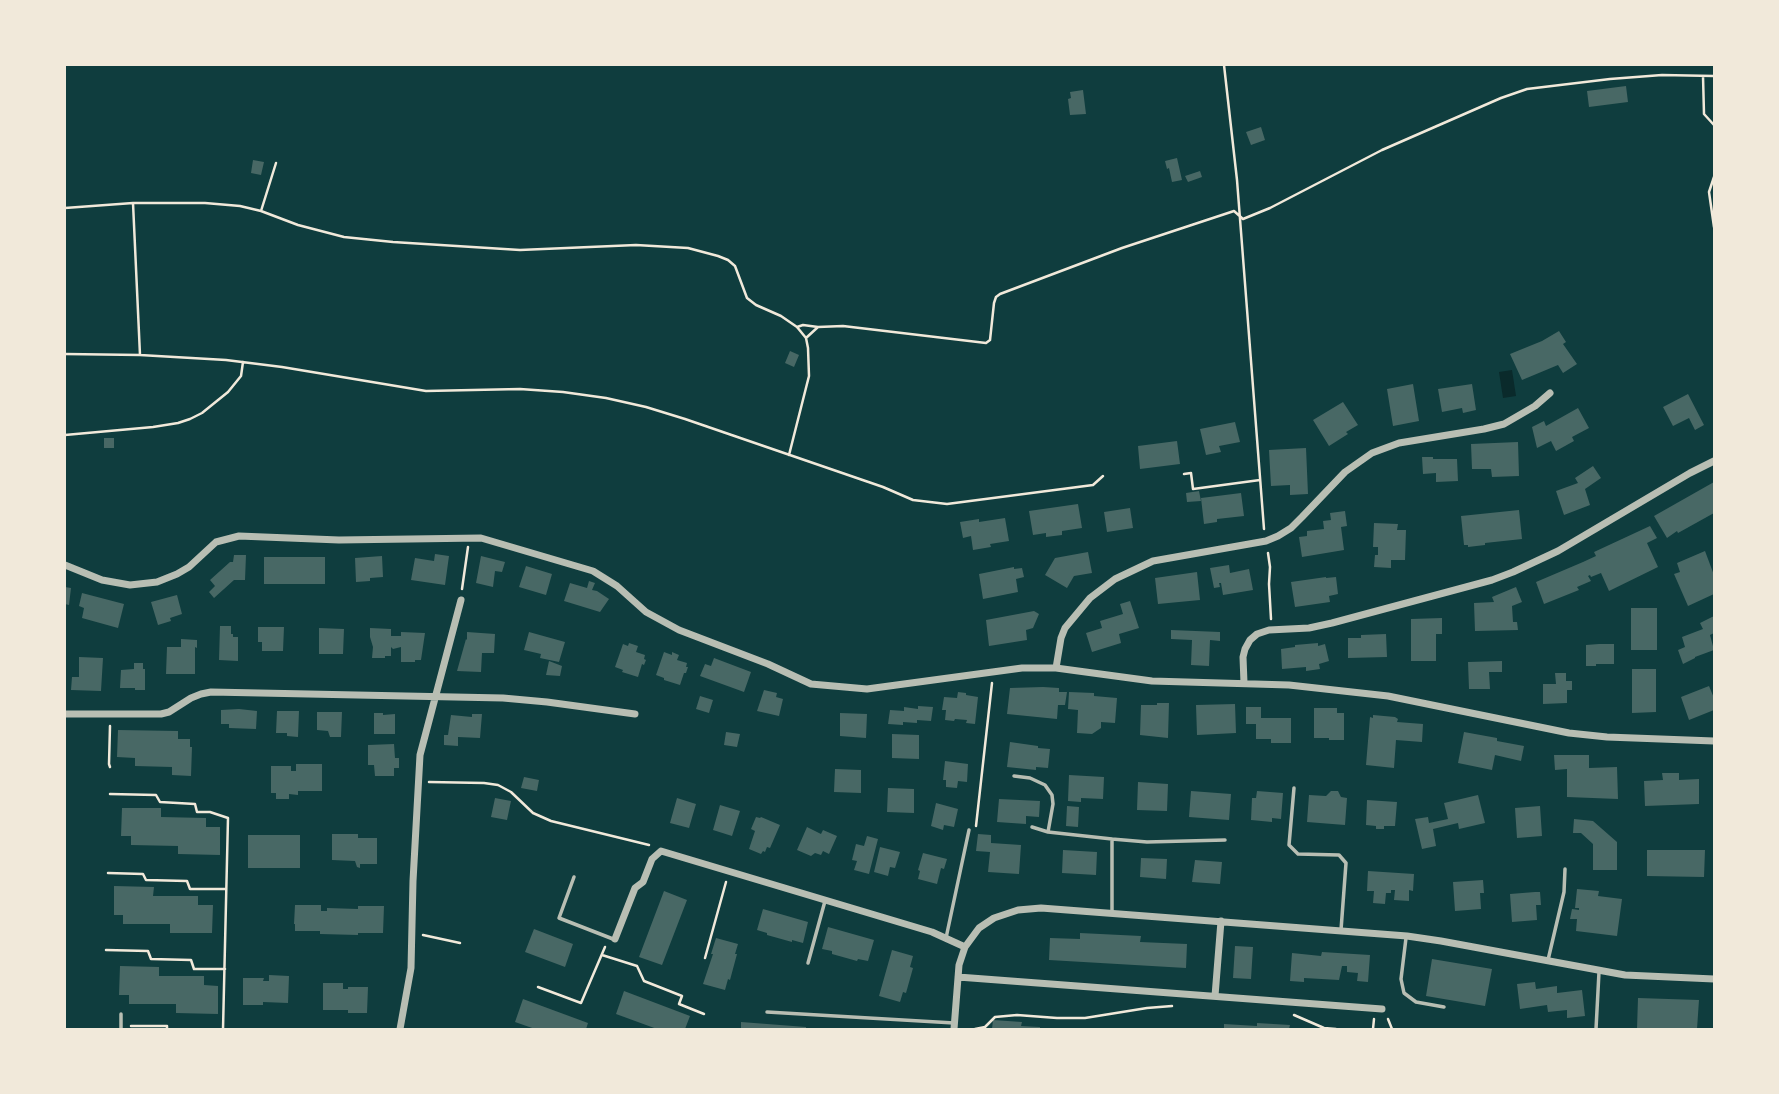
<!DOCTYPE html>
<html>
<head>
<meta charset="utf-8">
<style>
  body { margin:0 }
  #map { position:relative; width:1779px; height:1094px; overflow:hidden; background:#0f3d3e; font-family:"Fira Sans Condensed",sans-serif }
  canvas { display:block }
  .frame { position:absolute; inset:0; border:66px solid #f1e9da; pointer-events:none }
</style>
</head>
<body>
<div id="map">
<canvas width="1779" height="1094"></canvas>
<div class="frame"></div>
</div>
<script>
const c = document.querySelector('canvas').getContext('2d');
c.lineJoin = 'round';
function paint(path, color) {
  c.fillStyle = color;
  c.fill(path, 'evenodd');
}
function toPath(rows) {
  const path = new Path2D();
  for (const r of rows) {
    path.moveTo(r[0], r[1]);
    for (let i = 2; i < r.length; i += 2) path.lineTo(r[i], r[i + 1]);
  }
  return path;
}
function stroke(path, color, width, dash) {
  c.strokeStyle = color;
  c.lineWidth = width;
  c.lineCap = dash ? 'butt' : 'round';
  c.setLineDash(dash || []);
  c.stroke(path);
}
const water = toPath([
  [1512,370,1516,396,1503,398,1499,372]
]);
const building = toPath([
  [1626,86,1628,102,1589,107,1587,91],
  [1083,90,1086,114,1070,115,1068,99,1071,98,1070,92],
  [1261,127,1265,140,1251,145,1246,132],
  [1177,158,1182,180,1172,182,1169,168,1167,169,1165,161],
  [253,160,264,162,261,175,251,173],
  [1200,171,1202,177,1188,182,1185,176],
  [1559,331,1566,342,1563,344,1577,364,1563,373,1558,365,1522,380,1510,354,1542,341],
  [790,351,799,355,794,367,785,363],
  [1413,384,1419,421,1393,426,1387,389],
  [1472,384,1476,410,1463,413,1462,408,1442,412,1438,389],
  [1688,394,1704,425,1695,430,1689,418,1673,426,1663,407],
  [1343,402,1358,425,1346,432,1348,434,1329,446,1313,420],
  [1578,408,1589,428,1572,437,1574,441,1556,451,1551,441,1537,448,1532,427,1544,421,1546,426],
  [1235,422,1240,442,1219,446,1221,452,1206,455,1200,429],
  [104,438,114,438,114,448,104,448],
  [1177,441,1180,464,1140,469,1138,446],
  [1518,442,1519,476,1492,477,1491,469,1472,469,1471,444],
  [1306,448,1308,494,1290,495,1290,485,1271,486,1269,450],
  [1422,457,1433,457,1433,459,1457,459,1458,481,1436,482,1436,473,1423,474],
  [1593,466,1601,478,1585,489,1590,505,1564,515,1556,491,1578,483,1575,478],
  [1714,482,1714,513,1678,533,1677,531,1667,538,1654,516],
  [1199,491,1201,501,1187,502,1186,493],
  [1241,493,1244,516,1217,519,1217,522,1204,524,1201,498],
  [1078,504,1082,528,1062,531,1062,535,1046,537,1046,533,1033,535,1029,511],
  [1130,508,1133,528,1107,532,1104,512],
  [1519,510,1522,539,1485,543,1485,545,1468,547,1468,545,1464,545,1461,516],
  [1345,511,1347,526,1341,527,1344,550,1302,557,1299,537,1307,536,1307,531,1324,529,1323,521,1331,520,1330,513],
  [1005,518,1009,541,990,544,991,547,973,550,971,536,963,538,960,522,979,519,979,522],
  [1374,523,1398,524,1397,530,1406,530,1405,560,1391,560,1391,568,1374,567,1375,555,1378,555,1378,547,1373,547],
  [1650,526,1657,538,1647,543,1658,567,1609,591,1601,573,1591,577,1590,575,1588,576,1591,581,1577,587,1579,590,1544,604,1536,582,1583,562,1596,556,1594,552],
  [1705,551,1714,575,1714,594,1688,606,1674,574,1680,572,1677,563],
  [1088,552,1092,573,1074,576,1067,588,1045,575,1055,558],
  [435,554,449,556,445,585,411,580,415,558,434,561],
  [234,555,246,555,245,580,234,580,214,598,209,592,215,586,210,580,230,562,233,562],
  [382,556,383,577,370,578,370,581,356,582,355,558],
  [481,556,505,562,502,572,495,571,493,587,476,583],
  [264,557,325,557,325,584,264,584],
  [1229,565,1230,573,1249,569,1253,590,1223,595,1221,583,1219,583,1220,587,1214,588,1210,568],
  [526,566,552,574,546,595,519,587],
  [1014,567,1014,569,1022,568,1024,577,1016,579,1018,592,983,599,979,574],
  [1197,572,1200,600,1158,604,1155,578],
  [1326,577,1326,578,1336,577,1338,594,1329,596,1330,602,1295,607,1291,582],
  [589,581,595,583,592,590,597,591,609,599,600,612,564,601,570,583,587,588],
  [65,587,71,588,69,605,65,604],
  [1516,587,1522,602,1512,606,1513,622,1517,622,1518,630,1475,631,1474,603,1494,602,1492,597],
  [82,593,124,604,118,628,82,618,84,608,79,606],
  [177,595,182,614,170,618,171,621,158,625,151,602],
  [1130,601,1139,628,1119,634,1121,643,1092,652,1086,633,1102,628,1100,621,1123,614,1120,604],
  [1631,608,1657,608,1657,650,1631,650],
  [1034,611,1039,614,1033,628,1026,630,1027,640,989,646,986,620],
  [1714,616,1714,633,1710,635,1714,650,1695,657,1695,658,1683,664,1678,650,1685,647,1682,637,1703,629,1700,623],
  [1442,618,1442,634,1436,634,1436,661,1411,661,1411,619],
  [220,626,231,626,231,634,233,634,233,637,238,637,238,661,219,660],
  [258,627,284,627,283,651,262,651,262,642,258,642],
  [319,628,344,629,343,654,319,654],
  [370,628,391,629,391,636,401,636,401,632,425,633,421,660,415,660,415,662,401,662,401,647,393,649,391,647,391,656,385,656,385,658,372,658,373,647,370,637],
  [1171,630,1220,632,1220,641,1210,640,1209,666,1191,665,1192,640,1171,639],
  [467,632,495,634,494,653,482,653,481,672,457,671,466,639,467,640],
  [529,632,565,642,559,662,540,658,541,654,524,650],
  [1386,634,1387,657,1348,658,1348,638,1361,638,1361,635],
  [181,639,197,640,197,648,195,647,195,674,166,674,167,647,181,647],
  [629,643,638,646,636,652,645,655,644,659,646,660,644,665,642,664,638,677,622,672,623,670,615,667,623,644,628,646],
  [1318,643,1318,646,1325,644,1329,661,1319,664,1320,669,1306,671,1306,667,1282,669,1281,649,1295,647,1295,645],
  [1599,644,1614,644,1614,664,1596,664,1596,666,1586,666,1586,645],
  [664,652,672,655,672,652,679,655,677,660,687,663,686,667,688,667,686,673,684,673,680,685,664,680,664,678,656,675],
  [79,657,103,658,101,691,71,690,72,677,79,677],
  [714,658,751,672,744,692,700,676,705,664,711,666],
  [549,661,562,666,560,676,546,675],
  [1502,661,1502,672,1489,672,1490,689,1469,689,1468,662],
  [134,663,143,663,143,669,145,669,145,690,135,690,135,688,120,688,121,670,134,669],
  [1632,669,1656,669,1656,712,1632,713],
  [1555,673,1566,673,1566,681,1572,681,1572,690,1567,690,1567,703,1543,704,1543,684,1556,684],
  [1709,686,1714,698,1714,710,1689,720,1681,697],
  [1043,687,1059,688,1059,692,1067,692,1065,705,1058,705,1057,719,1007,714,1010,688],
  [764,690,777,693,776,697,783,699,779,716,757,711],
  [958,692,966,693,966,695,978,697,975,724,966,723,967,720,955,719,954,721,945,720,946,710,942,710,944,697,957,698],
  [1069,692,1094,693,1094,696,1117,698,1115,723,1101,722,1101,728,1092,734,1077,733,1078,710,1068,709],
  [700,696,713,700,709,713,696,709],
  [1157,703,1169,703,1168,738,1140,735,1141,705,1157,705],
  [1235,704,1236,733,1197,735,1196,705],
  [918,706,933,707,931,721,917,720,917,723,903,722,903,725,888,724,890,710,904,711,904,707,918,709],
  [1246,707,1261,707,1261,718,1291,718,1291,743,1271,743,1271,739,1256,739,1256,724,1246,724],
  [1314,708,1337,708,1337,713,1344,713,1344,740,1329,740,1329,738,1314,738],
  [239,709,257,711,256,729,229,728,229,724,221,724,221,710],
  [277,711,299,711,298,737,287,736,287,733,276,733],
  [317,712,342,712,341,737,330,737,328,731,317,730],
  [374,713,383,713,383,715,395,714,395,734,374,734],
  [840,713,867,714,866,738,840,736],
  [472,714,482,714,480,738,458,737,458,746,444,745,444,735,448,735,451,715,472,717],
  [1373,715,1395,717,1398,719,1397,722,1423,724,1422,742,1396,740,1394,768,1366,765,1370,717,1373,718],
  [118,730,178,731,178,739,190,739,190,747,192,747,191,776,172,775,172,767,135,766,135,758,117,757],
  [726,732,740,734,737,747,724,745],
  [1464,732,1497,738,1497,741,1524,746,1521,761,1495,755,1492,770,1458,763],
  [892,734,919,735,919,759,892,758],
  [1010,742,1038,746,1038,748,1050,749,1048,768,1036,767,1036,770,1007,767],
  [394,744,395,758,399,758,399,768,394,768,394,776,375,776,374,765,368,765,368,745],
  [1554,755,1589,755,1589,768,1617,767,1618,799,1567,797,1567,769,1555,770],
  [945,761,968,764,967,782,958,781,957,788,946,787,946,780,943,780],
  [296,764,322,764,322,791,298,791,298,795,289,794,289,799,276,799,276,793,271,793,271,766,291,766,291,771,296,771],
  [835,769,861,770,861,793,834,792],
  [1662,773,1679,773,1679,780,1699,779,1699,804,1645,806,1644,781,1663,780],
  [1069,775,1104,777,1103,799,1081,798,1081,802,1068,801],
  [524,777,539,780,537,791,521,788],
  [1138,782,1168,784,1167,811,1137,810],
  [888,788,914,789,914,813,887,812],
  [1191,791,1231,794,1229,820,1189,817],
  [1257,791,1283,793,1281,819,1272,818,1272,822,1251,820,1252,798,1256,798],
  [1331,791,1338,791,1341,797,1347,798,1345,825,1307,822,1309,795,1326,796],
  [1478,795,1485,823,1459,829,1458,823,1433,829,1436,846,1422,849,1415,819,1428,817,1429,823,1448,819,1444,803],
  [495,798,511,801,507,820,491,817],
  [677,798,696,804,689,828,670,823],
  [999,799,1040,801,1039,817,1026,816,1026,824,997,822],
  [1367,800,1397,802,1395,826,1384,826,1384,829,1376,829,1376,826,1366,825],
  [936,803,958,809,954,827,944,825,943,830,931,826],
  [720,805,740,811,732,836,713,830],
  [1067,806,1079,807,1078,827,1066,826],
  [1540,806,1542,836,1517,838,1515,808],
  [122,808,161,808,161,817,206,818,206,827,220,827,220,855,178,854,178,846,131,845,131,836,121,836],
  [756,817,760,818,761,817,780,825,770,848,767,847,765,852,763,851,761,854,749,849,755,831,751,829],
  [1574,819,1593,821,1617,842,1617,870,1593,870,1593,844,1581,833,1573,833],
  [807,827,821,834,823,830,837,836,829,854,823,851,821,855,815,853,811,856,797,850],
  [332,834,358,834,358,838,377,838,377,864,360,864,360,868,357,867,355,861,332,860],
  [978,834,991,835,991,843,1021,845,1019,874,988,872,990,852,976,851],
  [248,835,300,835,300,868,248,868],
  [867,836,878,839,869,874,854,870,857,861,852,860,856,844,864,846],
  [880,847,900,852,895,868,890,867,888,876,874,872],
  [1063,850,1097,852,1096,875,1062,873],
  [1647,850,1705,850,1704,877,1647,876],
  [923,853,947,859,944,869,941,868,937,884,918,879,920,871,918,870],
  [1141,858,1167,859,1166,879,1140,877],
  [1195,860,1222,862,1220,884,1192,882],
  [1368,871,1414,874,1413,891,1409,890,1409,901,1394,900,1395,890,1391,890,1391,893,1386,893,1385,904,1373,903,1374,891,1367,891],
  [1483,880,1484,893,1480,893,1481,909,1455,911,1453,882],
  [114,886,154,887,153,896,198,896,198,905,213,905,212,933,170,933,170,924,123,924,123,915,114,915],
  [1577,889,1599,891,1598,896,1622,899,1617,936,1576,931,1577,919,1570,919,1572,909,1579,910,1579,908,1575,908],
  [664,891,687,900,662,965,639,957],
  [1535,892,1540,892,1541,905,1536,905,1537,920,1512,922,1510,894],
  [295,905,321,905,321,911,327,911,327,908,358,909,358,906,384,906,383,933,358,933,358,935,320,934,320,931,295,931,295,924,294,924],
  [763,909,808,922,803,943,792,940,792,942,767,935,767,933,757,930],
  [828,927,874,940,868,961,858,959,857,961,832,954,832,951,822,949],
  [534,929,573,944,565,967,525,952],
  [1080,933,1141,936,1140,942,1187,944,1186,968,1049,960,1050,938,1080,939],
  [716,938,738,944,735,954,737,954,730,980,728,979,725,990,703,984,713,954,711,954],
  [1235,946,1253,947,1251,979,1233,978],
  [892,950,913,956,910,967,913,968,906,993,903,992,900,1002,879,996],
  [1322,952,1370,955,1368,982,1357,981,1358,973,1347,972,1347,966,1342,966,1339,980,1304,978,1304,982,1290,981,1292,953,1321,956],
  [1432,959,1492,969,1485,1006,1426,996],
  [120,966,159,967,159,976,204,976,204,985,218,986,218,1014,176,1013,176,1004,129,1004,129,995,119,995],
  [269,975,289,976,288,1003,263,1002,263,1005,243,1005,243,978,264,978,263,981,269,981],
  [1535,982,1536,989,1557,986,1557,993,1582,990,1585,1016,1567,1018,1567,1010,1548,1012,1547,1005,1520,1009,1517,984],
  [323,983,343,983,343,989,348,989,348,987,368,987,367,1013,348,1013,348,1010,323,1010],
  [624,991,690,1016,685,1029,657,1029,616,1014],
  [1638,998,1699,1000,1697,1029,1637,1029],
  [523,999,588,1023,586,1029,535,1029,515,1022],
  [993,1020,1022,1022,1021,1026,1040,1027,1040,1029,992,1029],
  [741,1022,806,1027,806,1029,741,1029],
  [1257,1023,1290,1025,1289,1029,1224,1029,1224,1024,1257,1026]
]);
const path = toPath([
  [1224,65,1237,180,1264,529],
  [1703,76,1704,114,1714,125],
  [1714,177,1709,192,1714,227],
  [133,203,140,355],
  [65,208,133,203,205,203,240,206,261,211,298,225,344,237,393,242,520,250,636,245,688,248,718,256,728,260,735,266,747,298,756,305,781,316,797,327,806,338,808,348,809,376,789,455],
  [261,211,276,163],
  [797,327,803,325,818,327,843,326,986,343,990,340,994,303,996,297,1000,294,1122,248,1234,211,1243,219,1270,208,1382,150,1501,98,1527,89,1610,79,1662,75,1714,76],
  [806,338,818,327],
  [65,354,140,355,226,360,282,367,426,391,520,389,563,392,606,398,646,407,685,419,883,487,913,500,947,504,1093,485,1103,476],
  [65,435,153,427,178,423,190,419,202,413,228,392,241,376,243,362],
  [1184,474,1191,473,1193,489,1260,480],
  [1268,553,1270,567,1269,584,1271,619],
  [462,589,468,547],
  [110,726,109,764,110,767],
  [429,782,484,783,498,785,511,792,533,813,551,821,649,845],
  [110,794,156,795,160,802,195,804,197,812,210,812,228,818,223,1029],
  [976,826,992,683],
  [108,873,143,874,146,880,187,881,190,889,226,889],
  [423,935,460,943],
  [106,950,148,951,151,959,191,960,194,969,225,969],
  [602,955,637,966,644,981,682,996,679,1004,704,1014],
  [705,958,726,882],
  [538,987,581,1003,605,947],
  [1294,1015,1324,1028,1336,1029],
  [1388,1019,1392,1029],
  [131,1026,167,1026,167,1029],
  [975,1029,985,1027,995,1017,1017,1015,1057,1018,1085,1018,1147,1008,1172,1006],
  [1373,1029,1374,1019]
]);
const service = toPath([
  [1014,776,1030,778,1045,785,1052,795,1053,804,1048,832],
  [1294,788,1289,845,1298,854,1339,855,1346,863,1341,930],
  [1032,827,1048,832,1112,839,1112,911],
  [1112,839,1147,842,1225,840],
  [574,877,559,918,613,939],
  [946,938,969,830],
  [1406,938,1401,979,1404,993,1416,1002,1444,1007],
  [1548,960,1564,892,1565,869],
  [808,963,825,901],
  [767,1012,954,1023],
  [121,1029,121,1014],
  [1596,1029,1599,972]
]);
const minor = toPath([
  [65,565,102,580,130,585,157,582,177,574,189,567,216,542,239,536,339,540,481,538,593,571,617,586,646,612,679,630,768,664,811,684,867,689,1022,668,1056,668,1152,681,1289,685,1388,696,1569,733,1607,737,1714,741],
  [1056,668,1061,638,1065,628,1090,598,1115,579,1153,561,1266,541,1278,536,1291,528,1302,517,1345,472,1372,453,1399,443,1484,429,1504,424,1535,406,1550,393],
  [1244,683,1243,657,1245,649,1250,640,1257,634,1269,630,1309,628,1332,623,1492,580,1513,572,1558,551,1690,473,1714,461],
  [65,714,161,714,169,712,191,698,201,694,211,692,503,698,547,702,635,714],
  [615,939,635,888,643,882,652,859,661,851,932,932,965,947],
  [958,977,1382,1009],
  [1215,996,1221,921],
  [400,1029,411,968,413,881,420,755,461,600],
  [954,1029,959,965,965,947,979,928,994,918,1018,910,1041,908,1407,936,1441,941,1625,975,1714,979]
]);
paint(water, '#0a2a2b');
paint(building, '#486865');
stroke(path, '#f1e9da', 2.5);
stroke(service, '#b8beb3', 3.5);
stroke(minor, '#b8beb3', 7);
</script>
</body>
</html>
